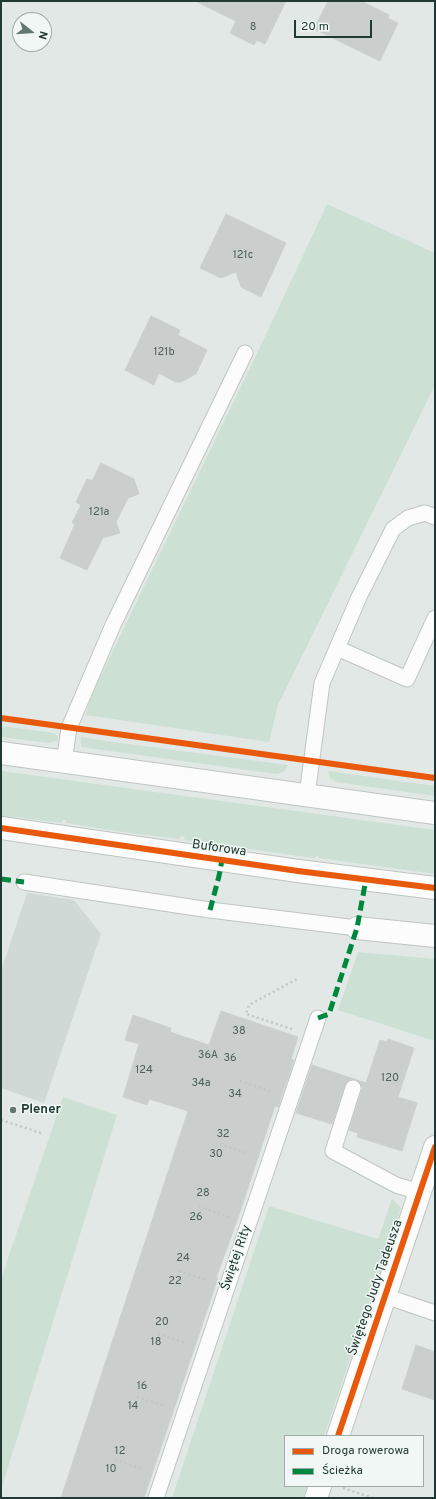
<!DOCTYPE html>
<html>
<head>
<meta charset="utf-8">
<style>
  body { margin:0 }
  #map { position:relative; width:436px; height:1499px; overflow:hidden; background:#e2e8e5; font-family:Overpass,sans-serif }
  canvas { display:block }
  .frame { position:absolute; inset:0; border:2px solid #223a34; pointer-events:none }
  .legend { position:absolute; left:284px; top:1435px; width:140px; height:52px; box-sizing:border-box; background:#f0f7f4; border:1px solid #9eaba7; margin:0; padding:5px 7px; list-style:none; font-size:12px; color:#223a34 }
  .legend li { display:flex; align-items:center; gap:8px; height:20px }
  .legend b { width:20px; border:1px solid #9eaba7 }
  .north { position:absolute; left:12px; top:12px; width:40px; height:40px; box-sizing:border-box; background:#f0f7f4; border:1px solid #9eaba7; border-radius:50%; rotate:107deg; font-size:11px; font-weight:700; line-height:16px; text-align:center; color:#223a34 }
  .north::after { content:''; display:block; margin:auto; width:14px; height:18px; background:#657772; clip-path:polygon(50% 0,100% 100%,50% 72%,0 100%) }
  .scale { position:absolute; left:294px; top:20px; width:78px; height:18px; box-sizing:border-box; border:2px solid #223a34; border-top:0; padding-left:5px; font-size:12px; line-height:14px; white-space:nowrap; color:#223a34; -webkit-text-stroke:3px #f0f7f4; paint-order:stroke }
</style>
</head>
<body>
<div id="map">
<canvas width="436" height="1499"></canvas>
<div class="frame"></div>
<ul class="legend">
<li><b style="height:5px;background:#e8590c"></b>Droga rowerowa</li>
<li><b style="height:5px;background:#00873e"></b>Ścieżka</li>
</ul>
<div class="north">N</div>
<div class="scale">20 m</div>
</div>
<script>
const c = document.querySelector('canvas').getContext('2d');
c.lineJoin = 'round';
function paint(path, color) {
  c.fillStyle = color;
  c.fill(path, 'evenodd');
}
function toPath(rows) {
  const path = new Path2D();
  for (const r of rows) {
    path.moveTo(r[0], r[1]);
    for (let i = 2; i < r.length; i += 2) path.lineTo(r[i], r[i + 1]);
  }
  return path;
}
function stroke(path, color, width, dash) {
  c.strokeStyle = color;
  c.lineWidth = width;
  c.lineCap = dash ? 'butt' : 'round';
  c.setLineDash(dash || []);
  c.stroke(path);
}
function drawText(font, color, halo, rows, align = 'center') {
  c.font = font + ' Overpass,sans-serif';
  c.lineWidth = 3;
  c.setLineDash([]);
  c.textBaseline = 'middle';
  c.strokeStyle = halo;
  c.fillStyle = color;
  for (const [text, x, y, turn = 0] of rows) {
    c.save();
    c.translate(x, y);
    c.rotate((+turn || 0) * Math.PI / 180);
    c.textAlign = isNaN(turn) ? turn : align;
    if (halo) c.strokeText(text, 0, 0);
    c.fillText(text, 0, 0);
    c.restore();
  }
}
const built = toPath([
  [27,893,74,900,101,934,44,1103,1,1088,1,971]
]);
const green = toPath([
  [327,204,435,253,435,385,278,705,269,742,86,715,90,698,263,341],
  [1,726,54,733,58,737,57,741,49,743,1,737],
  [81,737,113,742,288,765,284,772,276,774,125,753,81,747],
  [1,771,435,830,435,874,319,858,319,855,314,858,184,840,185,837,181,836,180,839,130,833,66,823,66,820,63,820,61,823,16,817,15,819,1,817],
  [328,771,435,786,435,796,336,782,330,778],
  [358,952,435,959,435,1041,338,1010],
  [63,1097,117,1115,1,1490,1,1279],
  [392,1199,401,1208,324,1436,285,1436,285,1486,307,1486,303,1498,172,1498,269,1206,378,1239]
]);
const building = toPath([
  [195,1,286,1,265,44,257,40,254,45,230,33,236,21,195,1],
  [328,1,361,1,389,15,388,18,398,23,380,61,314,29,328,1],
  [226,214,286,243,261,297,241,287,236,272,221,278,200,268,226,214],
  [151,316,180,330,178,335,207,350,196,374,181,382,175,382,159,373,154,385,125,370,151,316],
  [101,463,134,479,139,494,128,498,116,522,120,533,103,538,87,570,60,558,75,524,72,523,81,505,76,502,87,479,92,481,101,463],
  [221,1011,298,1037,291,1059,294,1060,278,1107,275,1106,239,1215,216,1278,218,1278,144,1498,61,1498,188,1111,149,1099,147,1105,123,1097,139,1044,125,1040,133,1015,171,1028,170,1032,209,1045,221,1011],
  [388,1039,414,1048,398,1097,417,1103,402,1151,357,1137,358,1133,349,1130,362,1090,362,1086,356,1080,351,1079,345,1085,332,1124,296,1113,312,1065,366,1083,380,1040,387,1042,388,1039],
  [416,1345,435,1352,435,1400,402,1389,416,1345]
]);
const path = toPath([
  [292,1029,246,1014,249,1005,297,979],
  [240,1081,272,1092],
  [1,1120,41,1133],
  [220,1144,249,1154],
  [199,1207,229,1217],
  [179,1271,207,1280],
  [158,1334,186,1343],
  [137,1397,165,1406],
  [115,1460,143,1469],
  [343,1488,373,1498]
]);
const lane = toPath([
  [337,648,407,679,435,618],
  [64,762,69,728,113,625,245,353],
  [307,795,322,683,359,597,393,529,408,518,425,513,435,517],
  [24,882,210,910,357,928],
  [353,1088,333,1151,396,1185,420,1192],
  [385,1296,435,1313],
  [156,1498,318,1018]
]);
const street = toPath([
  [1,828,298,871,435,888],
  [357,928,435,936],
  [338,1436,435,1147],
  [316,1498,320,1486]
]);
const secondary = toPath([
  [1,753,435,813]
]);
const quiet = toPath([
  [1,879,24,882],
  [210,910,219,876,222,860],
  [318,1018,329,1014,357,928,366,879]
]);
const cycleway = toPath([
  [1,718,435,778],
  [1,828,298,871,435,888],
  [338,1436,435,1147]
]);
const markers = [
  [13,1110,4,"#657772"]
];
const numberNames = [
  ["8",253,28],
  ["121c",243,256],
  ["121b",164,353],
  ["121a",99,513],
  ["38",239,1032],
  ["36A",208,1056],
  ["36",230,1059],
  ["124",144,1071],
  ["120",390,1079],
  ["34a",201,1084],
  ["34",235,1095],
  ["32",223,1135],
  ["30",216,1155],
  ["28",203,1194],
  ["26",196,1218],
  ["24",183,1259],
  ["22",175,1282],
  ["20",162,1323],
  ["18",156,1343],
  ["16",142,1387],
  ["14",133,1407],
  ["12",120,1452],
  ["10",111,1470]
];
const streetNames = [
  ["Buforowa",219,849,8],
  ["Świętej Rity",237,1258,-71],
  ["Świętego Judy Tadeusza",376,1288,-71]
];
const poiNames = [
  ["Plener",21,1110]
];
paint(built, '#d0d9d5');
paint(green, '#cce1d3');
paint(building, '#cacfcd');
stroke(building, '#cbd1ce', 1);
stroke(lane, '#bfc5c2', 17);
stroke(street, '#bfc5c2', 24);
stroke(secondary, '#bfc5c3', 24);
stroke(path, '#c0c8c5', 2.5, [2, 3]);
stroke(lane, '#fbfcfb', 15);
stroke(street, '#fbfcfb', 22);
stroke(secondary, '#fbfcfb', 22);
stroke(quiet, '#00873e', 5, [10, 5]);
stroke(cycleway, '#e8590c', 6);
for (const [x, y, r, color] of markers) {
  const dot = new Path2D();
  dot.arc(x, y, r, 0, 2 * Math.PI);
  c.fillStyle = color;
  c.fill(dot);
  stroke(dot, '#f0f7f4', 1.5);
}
drawText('11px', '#4d605b', null, numberNames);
drawText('13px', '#223a34', '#f0f7f4', streetNames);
drawText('bold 13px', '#223a34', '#f0f7f4', poiNames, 'left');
</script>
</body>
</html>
